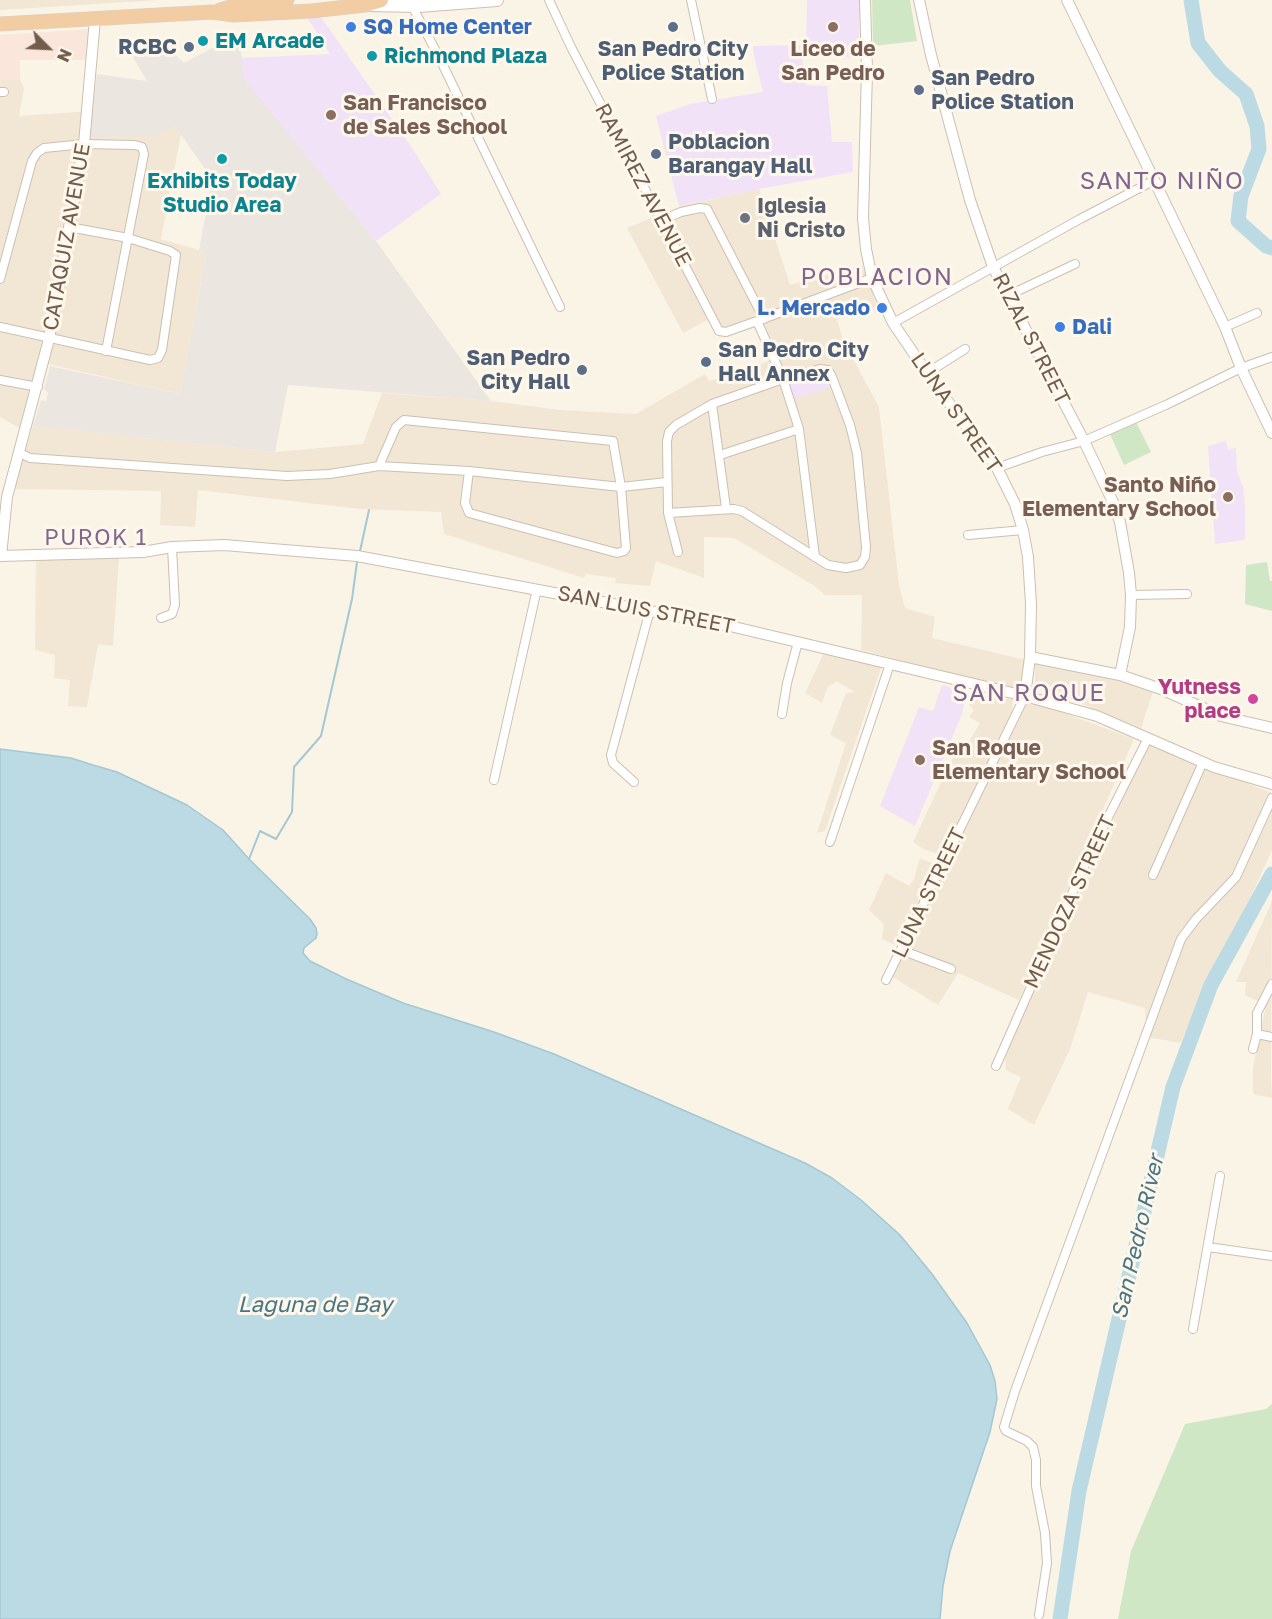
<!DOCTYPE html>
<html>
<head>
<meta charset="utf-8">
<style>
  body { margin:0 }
  #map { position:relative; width:1272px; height:1619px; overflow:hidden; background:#faf4e6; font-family:"Golos Text",sans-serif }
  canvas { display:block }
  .north { position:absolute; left:18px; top:18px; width:60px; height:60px; -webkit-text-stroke:4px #fef8ec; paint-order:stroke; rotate:114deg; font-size:16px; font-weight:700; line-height:24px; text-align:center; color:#725d4d }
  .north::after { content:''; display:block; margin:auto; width:21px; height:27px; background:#725d4d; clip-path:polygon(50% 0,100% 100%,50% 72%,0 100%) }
</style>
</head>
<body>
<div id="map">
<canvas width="1272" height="1619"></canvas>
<div class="north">N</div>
</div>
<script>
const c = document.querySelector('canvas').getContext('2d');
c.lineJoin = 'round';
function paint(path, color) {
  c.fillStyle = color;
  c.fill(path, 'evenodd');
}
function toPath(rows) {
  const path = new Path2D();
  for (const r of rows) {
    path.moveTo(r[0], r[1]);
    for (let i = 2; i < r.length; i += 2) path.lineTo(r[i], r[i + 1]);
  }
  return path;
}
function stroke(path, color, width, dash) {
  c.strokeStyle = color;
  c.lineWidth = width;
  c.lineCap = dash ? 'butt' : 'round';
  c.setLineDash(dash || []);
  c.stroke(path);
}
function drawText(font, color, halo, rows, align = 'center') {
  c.font = font + ' "Golos Text",sans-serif';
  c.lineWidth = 6;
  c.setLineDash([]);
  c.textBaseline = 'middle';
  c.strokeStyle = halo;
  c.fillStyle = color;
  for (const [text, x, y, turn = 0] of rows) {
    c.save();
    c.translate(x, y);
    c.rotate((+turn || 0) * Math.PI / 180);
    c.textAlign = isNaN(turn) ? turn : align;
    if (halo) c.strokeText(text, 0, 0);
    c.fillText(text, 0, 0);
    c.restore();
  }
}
const residential = toPath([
  [0,0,159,0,0,10],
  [20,79,24,88,19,116,92,111,90,137,175,126,181,134,161,239,199,250,206,255,180,394,39,362,21,429,0,417,0,80],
  [759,189,790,285,862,265,877,306,837,319,843,340,879,407,899,586,905,608,935,617,932,638,1026,660,1021,691,861,650,862,595,825,595,813,585,734,538,704,537,704,578,656,561,650,586,615,583,616,578,586,574,584,578,444,534,441,512,360,509,198,490,195,527,160,525,161,491,13,489,33,426,275,452,363,444,382,393,491,401,560,410,636,414,705,374,709,381,737,373,769,361,754,328,719,337,709,319,683,333,627,228,681,206],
  [119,557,113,646,98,644,87,707,68,706,70,680,54,678,55,655,35,650,36,559],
  [824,653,882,665,825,831,817,833,846,743,830,735,846,693,855,692,836,681,827,688,822,703,805,693],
  [1035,663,1099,674,1153,692,1141,728,1035,685],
  [972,694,1013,699,1012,711,942,855,923,849,913,842,954,755,963,752,980,723,969,717,974,710,969,705],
  [1029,700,1134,739,1019,1000,958,973,938,1005,891,976],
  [1148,744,1272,793,1272,850,1236,930,1180,1043,1146,1037,1145,1008,1088,992,1070,1049,1034,1125,1008,1109,1021,1077,1006,1070,1005,1054],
  [920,858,937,865,916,905,900,930,895,945,882,939,884,924,869,910,886,873,909,886,914,879],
  [1272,901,1271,1075,1272,1098,1253,1094,1253,1068,1266,1005,1245,995,1246,982,1236,982]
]);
const commercial = toPath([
  [90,29,88,60,20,60,20,79,0,80,0,35]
]);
const industrial = toPath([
  [216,46,240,47,245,79,376,241,491,401,288,385,275,452,33,426,41,400,46,401,48,393,44,389,50,366,180,394,206,255,199,250,212,179,175,126,156,136,90,137,92,111,97,74,147,81,128,49,167,47,184,63]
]);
const education = toPath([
  [807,0,860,0,858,58,806,54],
  [307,17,321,17,414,151,441,194,376,241,244,79,241,58,330,54],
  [800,45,806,85,827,86,832,142,852,142,853,172,759,189,679,206,656,116,690,104,763,92,754,56,753,46],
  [824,371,830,388,793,399,788,380],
  [1226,441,1228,450,1236,448,1237,471,1243,487,1245,506,1245,540,1215,544,1208,446],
  [942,685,967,692,962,714,915,826,880,806,919,707,933,711]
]);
const green = toPath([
  [872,0,910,0,917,41,873,46],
  [1135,420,1151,452,1124,465,1109,432],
  [1267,562,1270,581,1272,581,1272,611,1245,604,1246,565],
  [1272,1404,1272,1619,1118,1619,1131,1551,1185,1424,1266,1409]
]);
const water = toPath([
  [0,749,71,758,93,765,117,772,187,805,223,830,249,859,310,919,316,928,317,934,316,938,304,948,303,953,310,961,344,978,403,1003,494,1032,554,1054,805,1163,832,1178,861,1200,900,1235,932,1274,967,1323,990,1365,995,1381,997,1399,990,1432,950,1551,943,1586,940,1619,0,1619,0,749]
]);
const stream = toPath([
  [360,551,369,510],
  [249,859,260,831,276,839,292,812,294,767,321,736,352,599,357,562]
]);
const river = toPath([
  [1191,0,1198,43,1220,71,1246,94,1257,126,1259,149,1241,196,1238,221,1266,246,1272,248],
  [1060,1619,1079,1491,1173,1087,1211,985,1272,874]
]);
const minor = toPath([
  [549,0,571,47,719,331,726,332,757,321,783,379,799,429,815,557],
  [691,0,712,99],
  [412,6,439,57,560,307],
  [0,92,4,92],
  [662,220,681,212,700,208,707,209,764,319],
  [0,279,32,161,37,153,44,148,84,144,135,145,142,147,144,154,106,351],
  [1007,296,1075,264],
  [760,320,872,278],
  [893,323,1080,219,1155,180],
  [0,327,150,360,158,358,162,350,176,255,170,251,128,238,69,227],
  [1225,327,1257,313],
  [927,373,965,349],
  [0,380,38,387],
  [712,404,726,508],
  [20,453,30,458,287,476,330,474,379,466,469,471,621,487,667,482],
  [720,455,799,429],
  [379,466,396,427,404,420,613,441,621,487,626,548,624,551,617,553,469,513,465,503,469,471],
  [997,468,1042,452,1084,441,1168,404,1241,368,1272,357],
  [668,513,734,509,742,511,828,565,846,568,860,565,865,557,866,547,857,453,850,425,832,377,828,370,820,369,783,379,712,404,676,425,669,432,667,441,668,513,678,552],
  [968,535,1023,530],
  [1131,595,1187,594],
  [161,618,172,614,175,605,172,547],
  [782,714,787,683,798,642],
  [494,780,537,589],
  [634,782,613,763,611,755,650,610],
  [830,842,890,664],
  [1153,875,1203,762],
  [901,950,951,969],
  [886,980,1025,696],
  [1257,1034,1272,1037],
  [1253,1049,1257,1034,1257,1013,1272,984],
  [996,1066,1090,853,1148,738],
  [1208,1247,1272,1256],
  [1193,1329,1220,1176],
  [1039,1615,1047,1563,1045,1533,1036,1486,1036,1460,1033,1447,1027,1441,1006,1431,1004,1427,1015,1391,1181,939,1196,919,1236,877,1272,798]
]);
const tertiary = toPath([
  [865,0,867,71,863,218,866,249,872,278,893,323,927,373,997,468,1015,504,1023,530,1028,557,1031,604,1030,657,1025,696],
  [919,0,931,55,970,200,993,267,1084,441,1112,500,1120,522,1129,573,1131,595,1130,627,1120,675],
  [1067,0,1225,327,1241,368,1272,433],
  [0,556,143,552,172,547,224,545,357,556,730,626,1025,696,1097,716,1214,767,1272,784],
  [1,556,7,497,49,339,84,144,95,19],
  [1030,657,1120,675,1161,689,1221,716,1272,728]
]);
const secondary = toPath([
  [369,5,419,6,497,0]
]);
const trunk = toPath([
  [220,10,234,6,287,0],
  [0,24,212,12,234,15,311,11,365,5,381,0]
]);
const markers = [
  [351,27,6,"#3f7fe0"],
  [673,27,6,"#5c6f8a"],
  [833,27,6,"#8d6e63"],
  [203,41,6,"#0f9aa8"],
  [189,47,6,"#5c6f8a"],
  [372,56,6,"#0f9aa8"],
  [919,90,6,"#5c6f8a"],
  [331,115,6,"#8d6e63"],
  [656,154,6,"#5c6f8a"],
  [222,159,6,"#0f9aa8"],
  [745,218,6,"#6b7280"],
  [882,308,6,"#3f7fe0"],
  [1060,327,6,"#3f7fe0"],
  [706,362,6,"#5c6f8a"],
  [582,370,6,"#5c6f8a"],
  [1228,497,6,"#8d6e63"],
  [1253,699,6,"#d1479c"],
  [920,760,6,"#8d6e63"]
];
const shopNames = [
  ["SQ Home Center",363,27],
  ["L. Mercado",870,308,"right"],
  ["Dali",1072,327]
];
const cultureNames = [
  ["EM Arcade",215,41],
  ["Richmond Plaza",384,56],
  ["Exhibits Today",222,181,"center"],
  ["Studio Area",222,205,"center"]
];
const serviceNames = [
  ["RCBC",177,47,"right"],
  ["San Pedro City",673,49,"center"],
  ["Police Station",673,73,"center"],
  ["San Pedro",931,78],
  ["Police Station",931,102],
  ["Poblacion",668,142],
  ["Barangay Hall",668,166],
  ["San Pedro City",718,350],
  ["Hall Annex",718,374],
  ["San Pedro",570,358,"right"],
  ["City Hall",570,382,"right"]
];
const educationNames = [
  ["Liceo de",833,49,"center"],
  ["San Pedro",833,73,"center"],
  ["San Francisco",343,103],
  ["de Sales School",343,127],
  ["Santo Niño",1216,485,"right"],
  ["Elementary School",1216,509,"right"],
  ["San Roque",932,748],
  ["Elementary School",932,772]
];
const streetNames = [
  ["RAMIREZ AVENUE",643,185,62],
  ["CATAQUIZ AVENUE",67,237,-80],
  ["RIZAL STREET",1031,339,63],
  ["LUNA STREET",956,413,55],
  ["SAN LUIS STREET",646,610,11],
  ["LUNA STREET",929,893,-64],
  ["MENDOZA STREET",1070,902,-65]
];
const worshipNames = [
  ["Iglesia",757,206],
  ["Ni Cristo",757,230]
];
const hotelNames = [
  ["Yutness",1241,687],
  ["place",1241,711]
];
const neighbourhoodNames = [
  ["PUROK 1",96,538]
];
const waterNames = [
  ["San Pedro River",1138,1237,-77],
  ["Laguna de Bay",315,1305]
];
const quarterNames = [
  ["SANTO NIÑO",1162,181],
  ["POBLACION",877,277],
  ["SAN ROQUE",1029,693]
];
paint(residential, '#f2e7d5');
paint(commercial, '#fae6da');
paint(industrial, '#ebe6df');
paint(education, '#f1e2f7');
paint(green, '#d0e7c5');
paint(water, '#bcdae3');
stroke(water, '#a3c8d4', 1.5);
stroke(stream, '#a3c8d4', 2);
stroke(river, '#bcdae3', 15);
stroke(minor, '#cdbfb0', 10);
stroke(tertiary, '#cdbfb0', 12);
stroke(secondary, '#d0bfad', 14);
stroke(trunk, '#d8d2cd', 15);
stroke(minor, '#fff', 8);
stroke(tertiary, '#fff', 10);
stroke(secondary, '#fff', 12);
stroke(trunk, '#f2cca2', 14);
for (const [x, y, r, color] of markers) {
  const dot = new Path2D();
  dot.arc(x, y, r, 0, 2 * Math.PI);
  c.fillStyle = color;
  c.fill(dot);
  stroke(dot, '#fef8ec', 2);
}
drawText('bold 21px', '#366cbe', '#fef8ec', shopNames, 'left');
drawText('bold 21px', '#0d838f', '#fef8ec', cultureNames, 'left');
drawText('bold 21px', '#4e5e75', '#fef8ec', serviceNames, 'left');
drawText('bold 21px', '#785e54', '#fef8ec', educationNames, 'left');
drawText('21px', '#725d4d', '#fef8ec', streetNames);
drawText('bold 21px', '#5b616d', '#fef8ec', worshipNames, 'left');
drawText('bold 21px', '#b23c85', '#fef8ec', hotelNames, 'right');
c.letterSpacing = '1.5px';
drawText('22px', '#83658e', '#fef8ec', neighbourhoodNames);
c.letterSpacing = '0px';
drawText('italic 22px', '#487483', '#fef8ec', waterNames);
c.letterSpacing = '1.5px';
drawText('24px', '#83658e', '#fef8ec', quarterNames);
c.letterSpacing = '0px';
</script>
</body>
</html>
